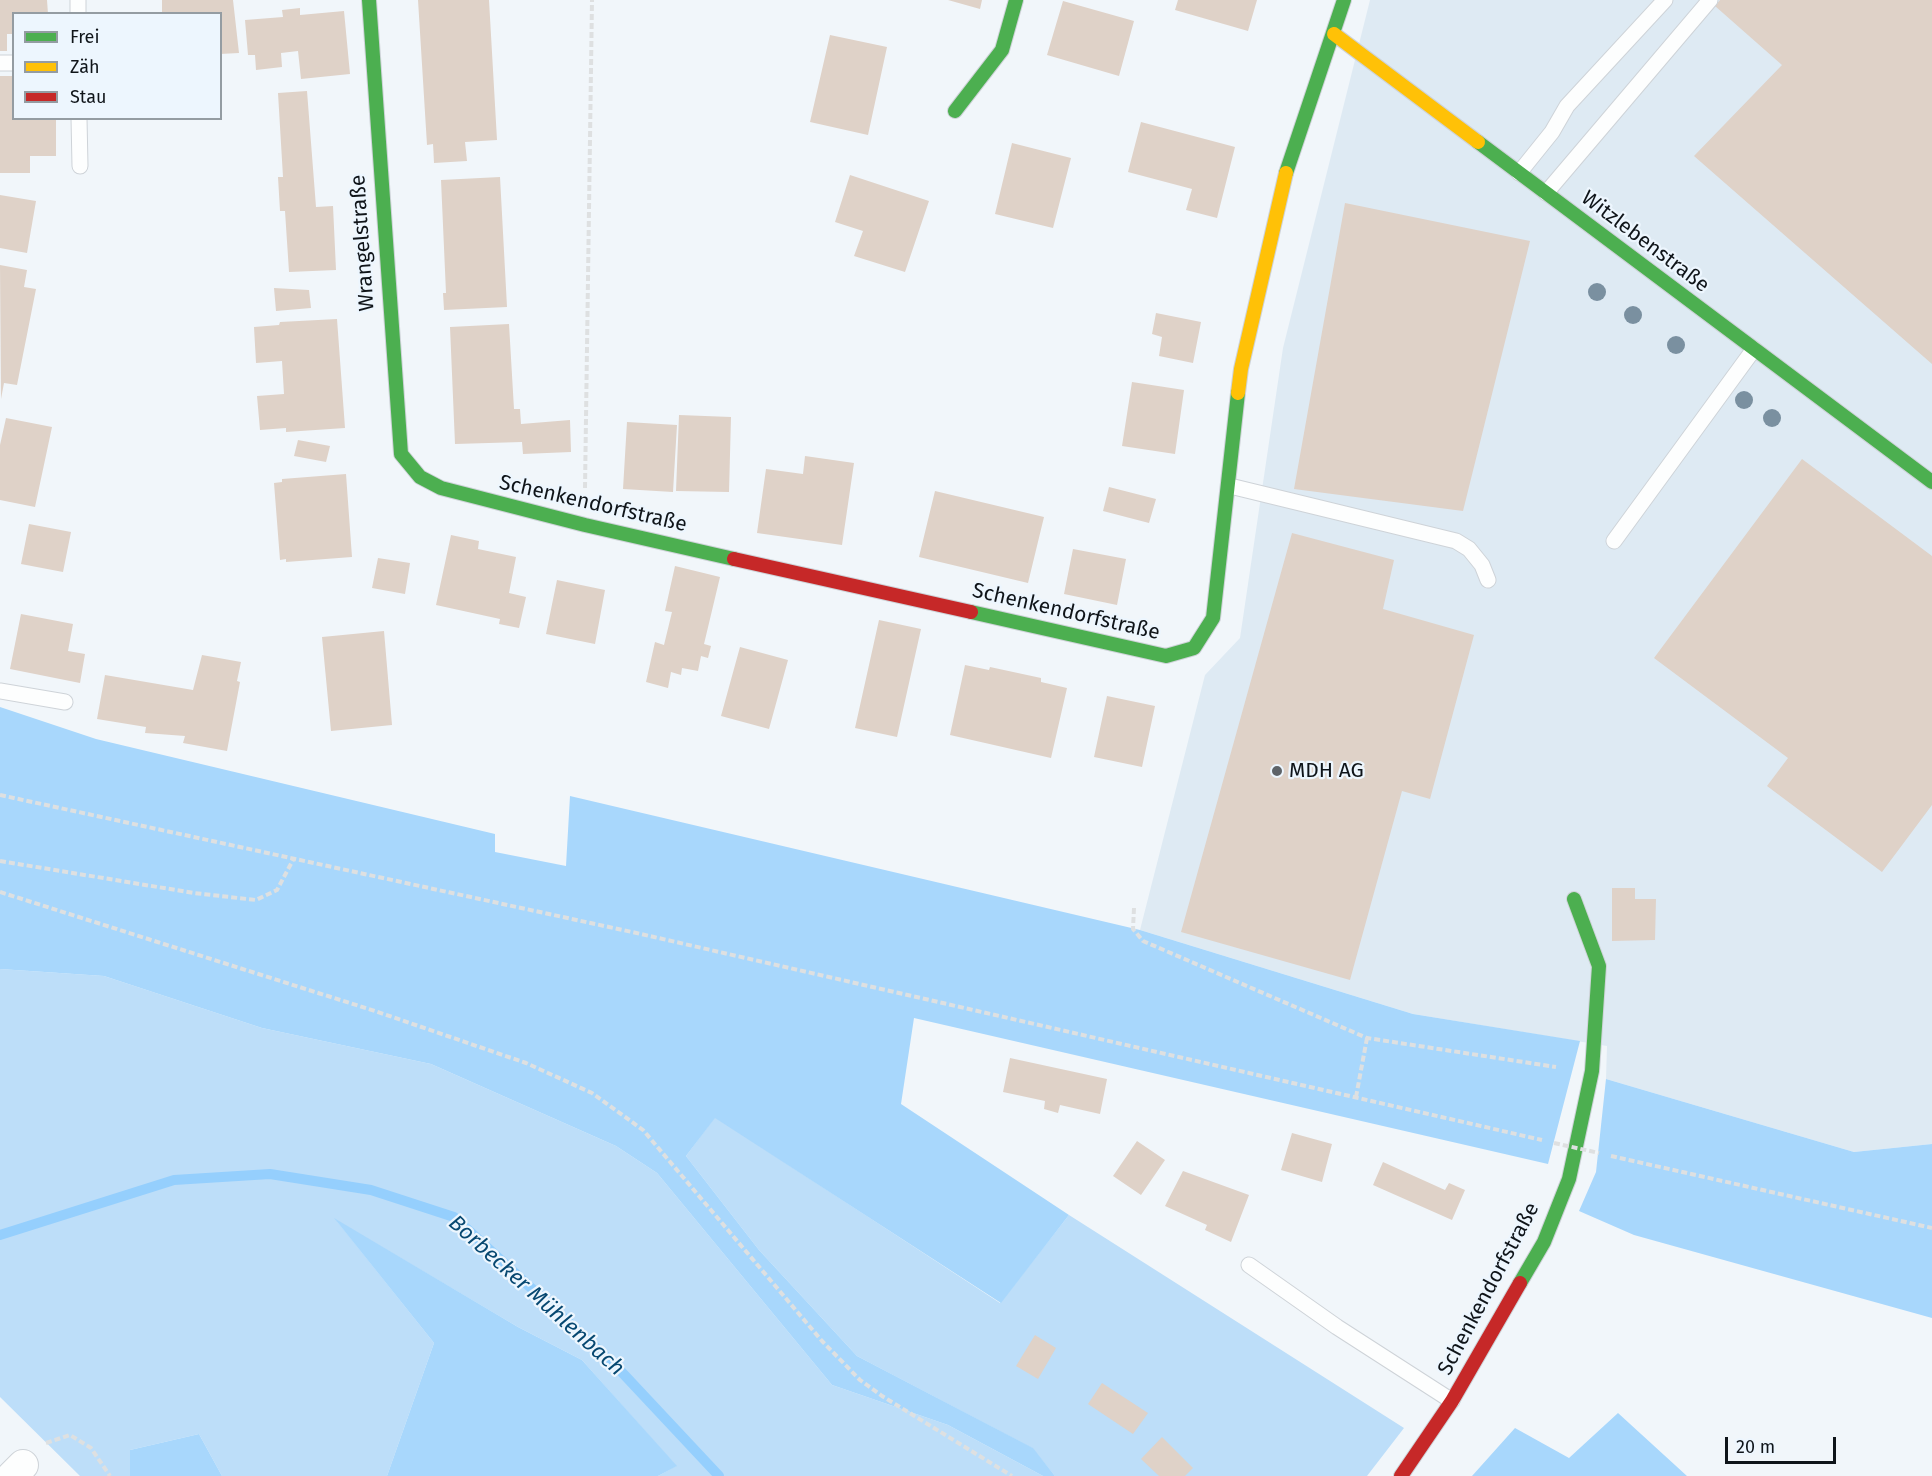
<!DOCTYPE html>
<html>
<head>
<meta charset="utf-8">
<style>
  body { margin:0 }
  #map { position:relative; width:1932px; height:1476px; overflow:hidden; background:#f1f6fa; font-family:"Fira Sans",sans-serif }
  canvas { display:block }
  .legend { position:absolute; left:12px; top:12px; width:210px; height:108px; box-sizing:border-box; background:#edf6fe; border:2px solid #949ca2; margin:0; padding:8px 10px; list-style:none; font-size:18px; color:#0f1419 }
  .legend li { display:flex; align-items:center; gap:12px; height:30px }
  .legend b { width:30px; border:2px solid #949ca2 }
  .scale { position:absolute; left:1725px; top:1437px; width:111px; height:27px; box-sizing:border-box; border:3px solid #0f1419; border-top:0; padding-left:8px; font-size:18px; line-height:21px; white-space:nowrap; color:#0f1419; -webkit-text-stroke:4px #edf6fe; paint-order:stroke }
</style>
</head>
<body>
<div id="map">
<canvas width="1932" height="1476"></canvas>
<ul class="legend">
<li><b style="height:8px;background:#4caf50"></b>Frei</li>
<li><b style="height:8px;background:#ffc107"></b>Zäh</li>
<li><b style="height:8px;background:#c62828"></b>Stau</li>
</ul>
<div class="scale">20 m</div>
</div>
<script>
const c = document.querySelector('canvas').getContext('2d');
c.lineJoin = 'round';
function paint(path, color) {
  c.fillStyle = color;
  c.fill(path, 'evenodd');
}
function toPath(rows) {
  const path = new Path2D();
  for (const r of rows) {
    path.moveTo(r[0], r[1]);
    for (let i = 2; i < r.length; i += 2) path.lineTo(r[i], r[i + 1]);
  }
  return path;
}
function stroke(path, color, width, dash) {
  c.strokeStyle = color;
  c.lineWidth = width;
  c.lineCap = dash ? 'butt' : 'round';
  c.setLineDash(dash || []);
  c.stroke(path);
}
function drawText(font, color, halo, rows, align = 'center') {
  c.font = font + ' "Fira Sans",sans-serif';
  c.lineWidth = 4.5;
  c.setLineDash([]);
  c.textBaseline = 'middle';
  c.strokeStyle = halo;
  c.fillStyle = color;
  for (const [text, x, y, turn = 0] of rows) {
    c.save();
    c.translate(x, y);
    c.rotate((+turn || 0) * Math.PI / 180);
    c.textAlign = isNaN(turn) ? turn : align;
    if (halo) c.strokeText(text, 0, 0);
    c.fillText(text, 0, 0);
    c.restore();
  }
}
const built = toPath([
  [1370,0,1932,0,1932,1144,1854,1152,1606,1079,1607,1046,1413,1014,1140,930,1205,675,1240,638,1283,348]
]);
const green = toPath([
  [0,969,104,976,262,1028,431,1064,616,1146,657,1173,832,1385,948,1425,1043,1476,658,1476,676,1466,582,1360,518,1327,336,1220,434,1343,387,1476,222,1476,199,1434,130,1450,130,1476,80,1476,0,1397],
  [715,1117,1000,1303,1069,1215,1404,1428,1367,1476,1055,1476,1032,1448,857,1356,759,1250,686,1156]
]);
const forest = toPath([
  [0,707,96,739,495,834,495,852,566,866,570,796,1140,930,1413,1014,1580,1041,1548,1164,914,1018,901,1104,1069,1215,1001,1303,715,1118,686,1156,759,1250,857,1356,1033,1448,1055,1476,1043,1476,948,1425,832,1385,657,1173,616,1146,431,1064,262,1028,104,976,0,969],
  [1606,1079,1854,1152,1932,1144,1932,1318,1634,1235,1579,1211,1596,1172],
  [334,1218,518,1327,582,1360,677,1466,658,1476,387,1476,434,1343],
  [1618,1413,1687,1476,1472,1476,1515,1428,1569,1458],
  [199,1434,222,1476,130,1476,130,1450]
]);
const stream = toPath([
  [0,1235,174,1180,270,1174,371,1190,454,1217,616,1366,719,1476]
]);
const building = toPath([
  [0,0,47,0,48,14,14,14,14,34,7,34,7,51,0,51],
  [162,0,233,0,239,53,220,54,220,14,162,14],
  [418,0,489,0,497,140,465,142,467,161,434,163,433,144,427,145],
  [948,0,982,0,980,9],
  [1178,0,1257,0,1248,31,1175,10],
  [1720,0,1932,0,1932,364,1694,156,1782,65,1715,6],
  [1063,1,1134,21,1119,76,1047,55],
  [300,8,300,15,344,11,350,74,301,79,298,51,281,53,282,67,256,70,255,55,248,55,245,20,283,17,282,10],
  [830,35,887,47,868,135,810,122],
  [0,76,14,76,14,118,56,118,56,156,30,156,30,173,0,173],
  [307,91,316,207,333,206,336,270,289,272,285,211,280,211,278,177,283,177,278,93],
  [1141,122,1235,147,1217,218,1186,210,1192,189,1128,172],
  [1012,143,1071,158,1053,228,995,214],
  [850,175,929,201,905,272,854,256,863,231,835,222],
  [500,177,507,307,444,310,443,293,446,293,441,180],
  [0,195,36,201,27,253,0,248],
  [1345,203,1530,241,1463,511,1294,489],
  [0,265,27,270,24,287,36,289,17,385,4,383,1,399],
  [274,288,309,290,311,308,276,311],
  [1156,313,1201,322,1193,363,1159,356,1162,337,1152,334],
  [337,319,345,428,286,432,286,428,260,430,257,396,284,394,282,361,256,363,254,327,279,325,280,322],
  [509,324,514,409,520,409,521,424,570,420,571,452,523,454,522,442,455,444,450,327],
  [1132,382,1184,390,1175,454,1122,446],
  [679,415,731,417,729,492,676,491],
  [6,418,52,427,35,507,0,500,0,445],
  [627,422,677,425,673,492,623,489],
  [298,440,330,446,326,462,294,456],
  [805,456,854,463,842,545,757,533,766,469,803,474],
  [1802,459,1932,556,1932,805,1882,872,1767,786,1788,758,1654,658],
  [346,474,352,557,286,562,286,559,280,560,274,483,282,482,282,479],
  [1109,487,1156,499,1149,523,1103,511],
  [935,491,1044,517,1028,583,919,557],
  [29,524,71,532,63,572,21,564],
  [1292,533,1394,560,1383,609,1474,635,1430,799,1402,791,1350,980,1181,932],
  [451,535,479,541,478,549,516,557,509,593,526,597,519,628,499,624,500,619,436,605],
  [1073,549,1126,559,1117,605,1064,594],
  [378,558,410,563,405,594,372,588],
  [675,566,720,577,704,644,711,646,708,658,701,656,698,671,682,668,681,675,671,672,668,688,646,682,655,642,664,645,672,612,665,611],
  [557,580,605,590,595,644,546,634],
  [21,614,73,624,68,651,85,654,80,683,10,669],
  [879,620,921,629,897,737,855,728],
  [384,631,392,725,331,731,322,637],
  [740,647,788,660,769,729,721,716],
  [202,655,241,662,237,681,240,682,227,751,183,743,185,736,145,733,146,727,97,719,105,675,193,690],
  [965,665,989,670,990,667,1041,678,1041,682,1067,688,1051,758,950,735],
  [1107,696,1155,706,1142,767,1094,757],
  [1612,888,1635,888,1635,899,1656,899,1655,940,1612,941],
  [1010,1058,1107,1079,1100,1114,1060,1105,1058,1113,1044,1109,1045,1101,1003,1092],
  [1292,1133,1332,1144,1322,1182,1281,1170],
  [1137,1141,1165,1160,1141,1195,1113,1176],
  [1383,1162,1445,1190,1449,1183,1465,1190,1452,1220,1373,1185],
  [1183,1171,1249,1195,1231,1242,1205,1230,1207,1225,1165,1206],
  [1035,1335,1056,1348,1038,1379,1016,1366],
  [1102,1383,1148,1413,1133,1434,1088,1404],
  [1162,1437,1193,1468,1185,1476,1159,1476,1141,1459]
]);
const path = toPath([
  [585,488,592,0],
  [0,795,632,932,1542,1140],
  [0,861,194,893,256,900,277,890,293,860],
  [0,892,375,1011,526,1063,592,1093,643,1130,822,1341,860,1380,882,1396,1012,1476],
  [1134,908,1133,929,1143,941,1367,1038,1556,1067],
  [1356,1097,1367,1038],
  [1611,1156,1932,1228],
  [46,1443,70,1435,91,1448,110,1476]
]);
const lane = toPath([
  [78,0,78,14],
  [0,63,14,63],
  [79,118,80,166],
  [1519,173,1552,132,1567,106,1665,0],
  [1546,193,1710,0],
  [1230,486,1456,541,1469,549,1482,565,1488,580],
  [1614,541,1754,349],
  [0,691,65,702],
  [1249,1265,1337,1327,1452,1401]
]);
const street = toPath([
  [12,1476,23,1465]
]);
const fast = toPath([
  [369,0,401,454,420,477,441,488,585,525,734,559],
  [955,111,1002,50,1016,0],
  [1478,142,1932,482],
  [1286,173,1344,0],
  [971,612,1166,656,1194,648,1213,618,1238,393],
  [1520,1283,1544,1242,1569,1179,1592,1071,1599,966,1574,899]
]);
const slow = toPath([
  [1334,34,1478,142],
  [1238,393,1241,369,1286,173]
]);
const jam = toPath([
  [734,559,971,612],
  [1401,1476,1452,1401,1520,1283]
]);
const pathBridge = toPath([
  [1554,1143,1599,1153]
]);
const trees = [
  [1597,292],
  [1633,315],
  [1676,345],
  [1744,400],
  [1772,418]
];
const markers = [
  [1277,771,6,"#5e6368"]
];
const streetNames = [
  ["Witzlebenstraße",1645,242,37],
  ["Wrangelstraße",363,243,-94],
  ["Schenkendorfstraße",593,504,13],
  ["Schenkendorfstraße",1066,612,13],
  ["Schenkendorfstraße",1489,1289,-62]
];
const poiNames = [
  ["MDH AG",1289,771]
];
const waterNames = [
  ["Borbecker Mühlenbach",536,1296,42]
];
paint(built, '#deeaf3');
paint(green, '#bddef9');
paint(forest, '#a8d7fc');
stroke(stream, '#95cffd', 10);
paint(building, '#dfd2c8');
stroke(lane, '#ced3d8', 17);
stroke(street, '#ced3d8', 32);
stroke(fast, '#ced3d8', 16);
stroke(slow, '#ced3d8', 16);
stroke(jam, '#ced3d8', 16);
stroke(path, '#dee0e1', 4, [6, 3]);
stroke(lane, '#fdfefe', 15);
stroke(street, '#fdfefe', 30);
stroke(fast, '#4caf50', 14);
stroke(slow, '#ffc107', 14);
stroke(jam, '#c62828', 14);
stroke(pathBridge, '#dee0e1', 4, [6, 3]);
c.fillStyle = '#7a90a0';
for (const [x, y] of trees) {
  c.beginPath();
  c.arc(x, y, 9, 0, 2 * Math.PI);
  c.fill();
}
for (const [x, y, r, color] of markers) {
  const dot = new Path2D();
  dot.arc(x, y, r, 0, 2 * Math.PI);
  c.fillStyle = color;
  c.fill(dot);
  stroke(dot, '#edf6fe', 2);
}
drawText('21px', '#0f1419', '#edf6fe', streetNames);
drawText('21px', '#0f1419', '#edf6fe', poiNames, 'left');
drawText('italic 22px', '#074871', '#edf6fe', waterNames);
</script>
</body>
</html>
